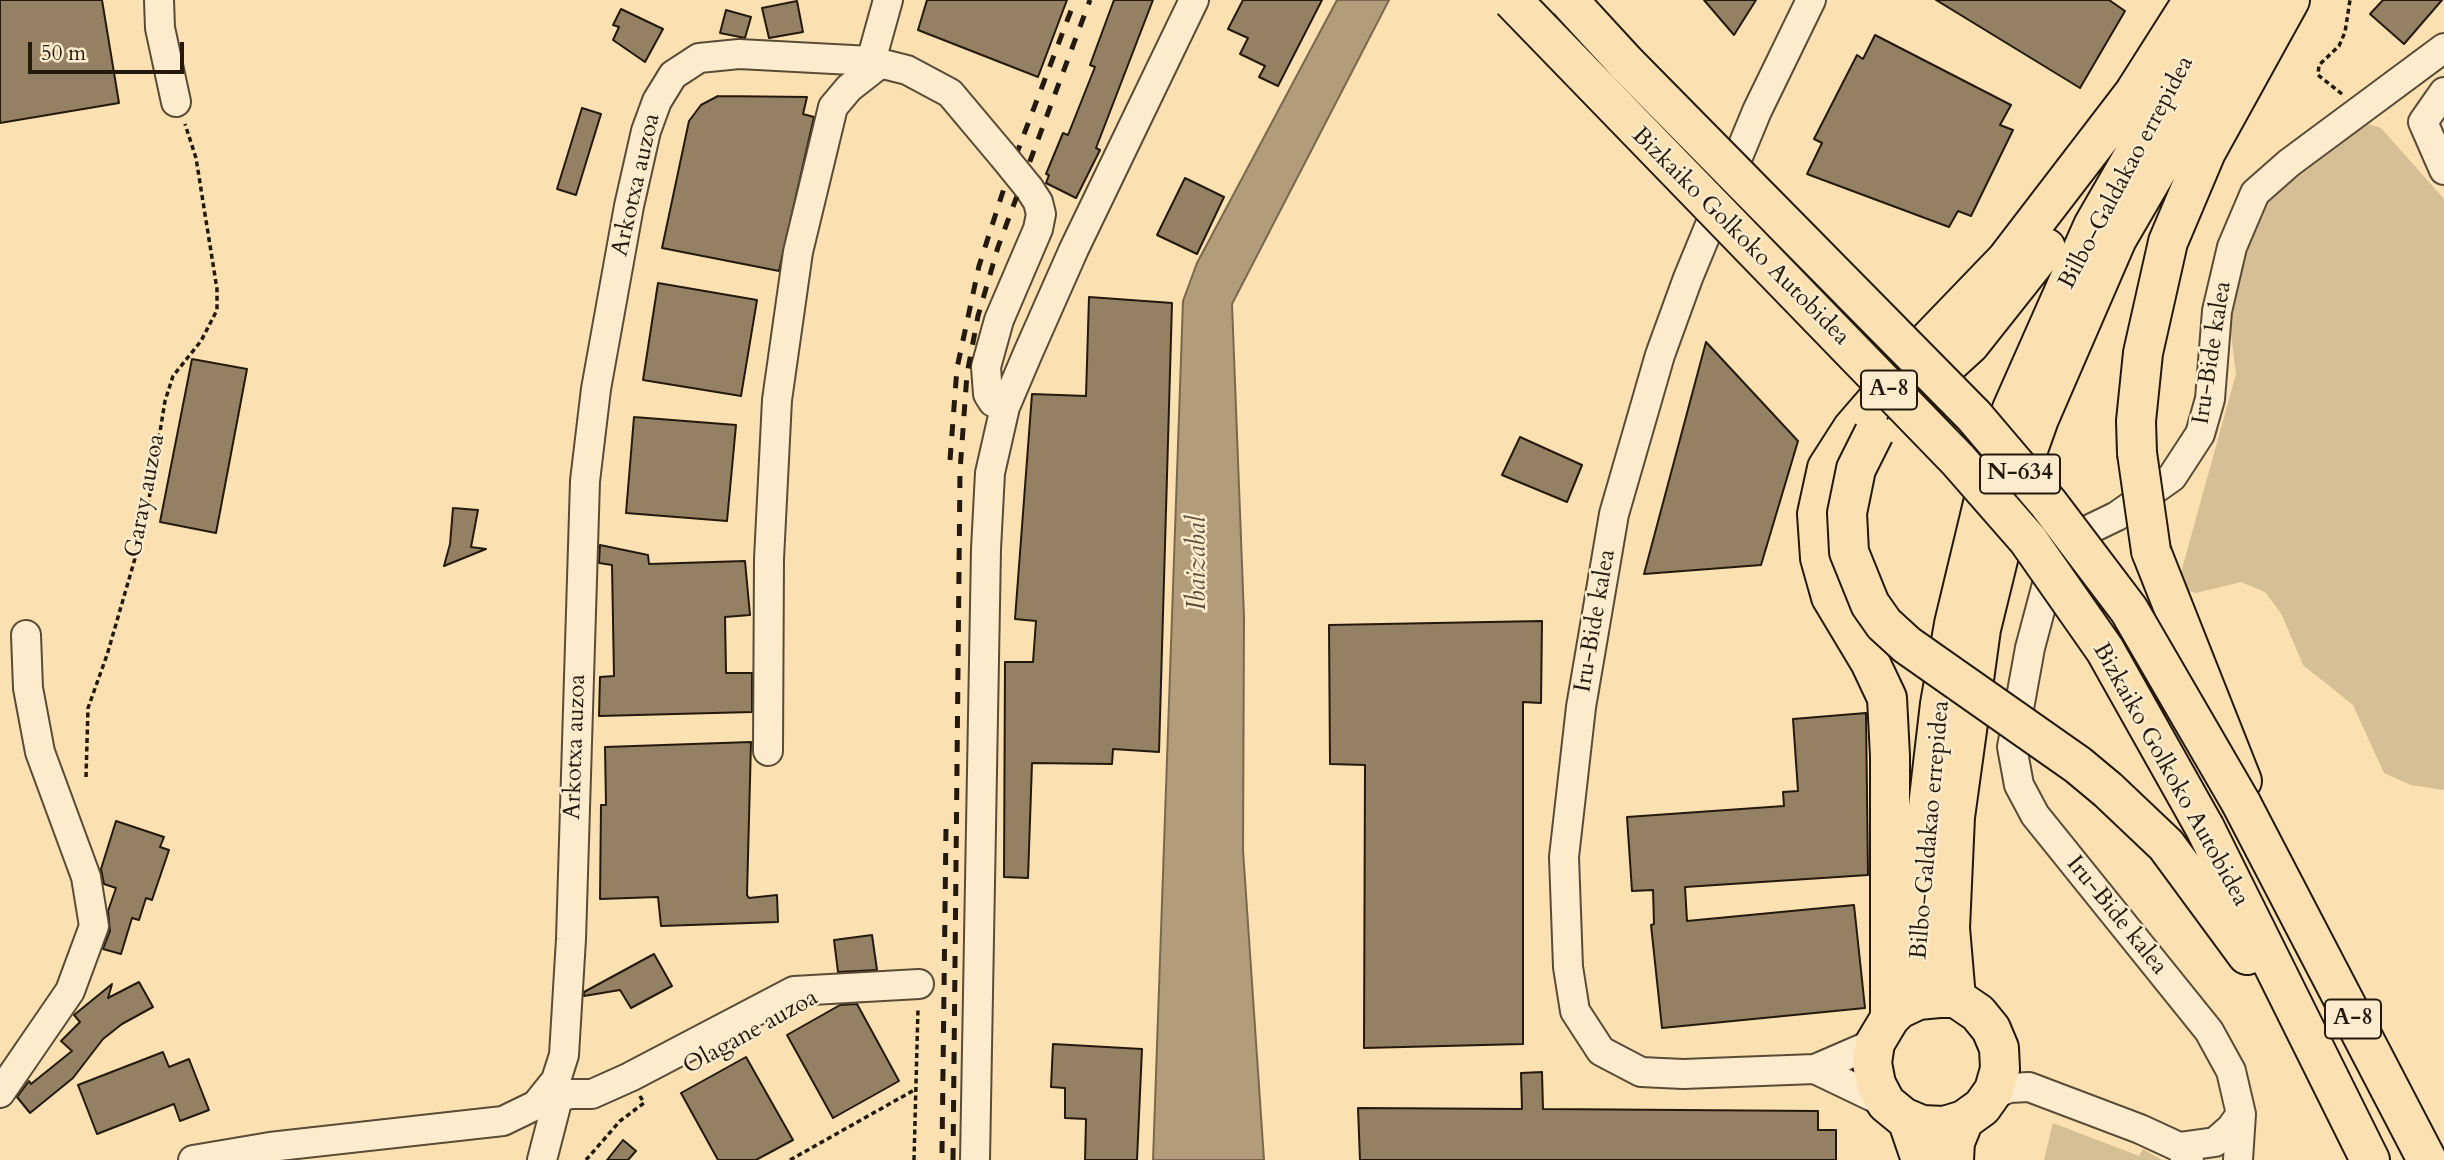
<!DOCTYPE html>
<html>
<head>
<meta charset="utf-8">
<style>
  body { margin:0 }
  #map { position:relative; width:2444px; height:1160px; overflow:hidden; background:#fbe0b1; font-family:Cardo,serif }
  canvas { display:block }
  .scale { position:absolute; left:28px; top:42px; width:156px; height:32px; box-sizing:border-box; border:4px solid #24190d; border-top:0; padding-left:9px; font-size:21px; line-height:24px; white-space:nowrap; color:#24190d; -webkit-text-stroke:5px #fcebcc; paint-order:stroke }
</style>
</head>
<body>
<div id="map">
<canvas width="2444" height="1160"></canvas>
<div class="scale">50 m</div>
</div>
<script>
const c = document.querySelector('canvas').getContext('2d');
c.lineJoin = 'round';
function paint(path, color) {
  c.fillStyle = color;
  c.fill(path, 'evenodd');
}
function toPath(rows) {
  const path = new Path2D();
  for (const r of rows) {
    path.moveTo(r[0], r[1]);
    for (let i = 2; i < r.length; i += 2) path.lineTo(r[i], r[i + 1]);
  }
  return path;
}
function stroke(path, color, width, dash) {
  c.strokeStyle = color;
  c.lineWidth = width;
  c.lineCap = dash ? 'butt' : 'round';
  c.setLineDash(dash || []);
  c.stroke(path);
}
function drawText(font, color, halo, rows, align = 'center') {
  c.font = font + ' Cardo,serif';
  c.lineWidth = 5;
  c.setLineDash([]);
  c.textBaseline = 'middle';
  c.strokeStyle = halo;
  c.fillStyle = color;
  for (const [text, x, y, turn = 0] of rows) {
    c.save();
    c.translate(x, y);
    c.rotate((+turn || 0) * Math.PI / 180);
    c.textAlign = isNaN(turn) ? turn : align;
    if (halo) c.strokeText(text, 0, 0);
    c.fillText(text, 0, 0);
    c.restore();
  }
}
const green = toPath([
  [2354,119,2381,128,2444,199,2444,790,2411,785,2384,773,2353,705,2303,665,2282,615,2265,592,2241,582,2196,593,2177,587,2236,374,2223,270,2230,225],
  [2053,1123,2139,1156,2143,1149,2162,1160,2044,1160]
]);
const water = toPath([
  [1337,0,1389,0,1232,304,1244,617,1243,850,1264,1160,1153,1160,1183,301,1197,263,1337,0]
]);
const building = toPath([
  [0,0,102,0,119,103,0,123,0,0],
  [927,0,1067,0,1038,77,918,30,927,0],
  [1114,0,1153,0,1096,148,1100,150,1076,198,1046,183,1049,175,1046,174,1063,133,1068,135,1095,67,1090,65,1114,0],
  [1243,0,1322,0,1278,86,1259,77,1265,66,1240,54,1248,38,1228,29,1243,0],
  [1704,0,1756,0,1734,35,1704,0],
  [1936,0,2109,0,2125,11,2080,88,1936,0],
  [2383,0,2442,0,2404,44,2370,14,2383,0],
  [797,1,803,32,769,38,762,8,797,1],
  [621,9,663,29,645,62,613,40,619,27,613,25,621,9],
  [726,10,751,17,745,38,720,33,726,10],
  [1875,35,2011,105,2000,125,2013,130,1971,216,1958,211,1949,227,1807,174,1822,143,1814,139,1857,55,1863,59,1875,35],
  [718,96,807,97,803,114,814,117,779,271,662,248,689,121,701,105,718,96],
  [582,108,601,114,576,195,557,189,582,108],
  [1185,178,1224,197,1197,254,1157,235,1185,178],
  [658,283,757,300,741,396,643,380,658,283],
  [1089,297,1172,303,1159,752,1113,749,1112,764,1032,763,1028,878,1004,877,1005,662,1033,662,1036,621,1015,619,1032,394,1086,396,1089,297],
  [1706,342,1798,441,1761,565,1644,574,1706,342],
  [192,359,247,369,216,533,160,522,192,359],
  [634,417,736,425,727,521,626,513,634,417],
  [1520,437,1582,465,1567,502,1502,475,1520,437],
  [453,508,478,510,471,547,486,549,444,566,450,544,453,508],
  [600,545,648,555,649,564,745,561,750,615,725,617,726,673,752,673,752,712,599,716,600,677,614,676,612,565,599,563,600,545],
  [1542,621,1541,703,1523,702,1523,1044,1364,1048,1365,765,1330,764,1329,625,1542,621],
  [1866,713,1868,875,1685,887,1687,921,1854,905,1865,1008,1662,1028,1651,925,1654,924,1653,890,1632,891,1627,817,1784,806,1783,792,1798,791,1793,719,1866,713],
  [751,742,747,895,749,898,777,895,778,922,661,926,658,897,600,899,601,805,606,805,605,747,751,742],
  [116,821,164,837,160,847,169,850,152,900,146,898,139,920,132,918,121,954,103,949,110,931,108,911,116,888,104,884,101,869,116,821],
  [872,935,877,970,838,972,834,940,872,935],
  [654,954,672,986,631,1008,620,990,584,996,584,992,654,954],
  [139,982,153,1007,122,1024,103,1039,73,1078,30,1113,17,1097,29,1081,31,1084,72,1051,61,1041,80,1022,74,1015,112,984,108,998,139,982],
  [857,1004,899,1081,833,1118,787,1035,840,1005,857,1004],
  [1053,1044,1142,1049,1137,1160,1085,1160,1086,1119,1065,1118,1065,1088,1051,1087,1053,1044],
  [163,1052,169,1067,189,1059,209,1110,180,1121,174,1104,97,1134,78,1085,163,1052],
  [746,1057,793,1140,756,1160,718,1160,681,1093,746,1057],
  [1542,1072,1543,1109,1818,1111,1818,1130,1836,1130,1836,1160,1360,1160,1358,1108,1522,1109,1521,1073,1542,1072],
  [623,1140,636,1151,628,1160,607,1160,623,1140]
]);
const path = toPath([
  [2342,94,2318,75,2319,65,2339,46,2345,32,2350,0],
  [86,777,88,708,107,655,145,524,165,401,173,376,201,341,217,310,217,289,196,158,185,124],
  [586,1160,620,1121,644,1103,640,1096],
  [790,1160,916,1089],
  [914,1160,918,1008]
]);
const minor = toPath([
  [159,0,160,28,176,102],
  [1811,0,1757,111,1688,278,1660,355,1614,514,1581,707,1564,857,1568,967,1575,1011,1601,1051,1641,1072,1683,1074,1815,1069,1875,1043],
  [871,61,888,0],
  [2444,92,2423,122,2444,170],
  [1005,407,993,402,988,394,986,367,999,320,1038,229,1041,214,1038,202,1029,188],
  [768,751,769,559,777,400,798,252,833,107,849,88,881,63],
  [1815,1069,1886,1103],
  [0,1093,70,991,94,926,86,877,40,752,28,688,26,635],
  [1990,1096,2009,1088,2029,1087,2140,1129,2179,1147,2189,1160],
  [558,1098,570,1094,592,1094,630,1077,794,991,919,984],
  [2179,1147,2215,1142,2231,1128,2241,1114],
  [193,1160,270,1147,503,1121,536,1105,556,1080,564,1055,571,939,585,481,596,389,629,206,646,131,657,101,673,75,699,58,739,54,871,61,907,70,950,93,1003,156],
  [542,1160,558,1098,549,1091],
  [975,1160,986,549,990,473,1005,407,1028,353,1074,249,1194,0],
  [2238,1160,2241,1114,2231,1071,2209,1031,2035,815,2019,785,2012,747,2030,648,2051,569,2088,530,2117,516,2172,477,2200,434,2210,399,2217,311,2232,247,2255,193,2289,163,2444,48]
]);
const highway = toPath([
  [1911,398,1970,344,2046,248],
  [2137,453,2136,421,2143,353,2168,242,2206,152,2290,0],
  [2151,551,2242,781],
  [2108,790,2166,845,2247,955],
  [2241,803,2427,1160],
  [2205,828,2370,1160],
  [1939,998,1956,998,1978,1013,1991,1029,1999,1048,2000,1069,1994,1090,1982,1107,1964,1120,1944,1126,1922,1125,1903,1117,1886,1103,1876,1084,1872,1063,1875,1043,1890,1018,1899,1009,1918,1000,1939,998],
  [1956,998,1950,928,1955,817,1981,629,2018,478,2039,419,2117,239,2256,0],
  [1909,1004,1917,984,1921,958,1927,815,1940,704,1954,624,1991,470,2012,409,2093,226,2223,0],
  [1890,1018,1890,756,1887,698,1870,662,1831,597,1820,558,1817,514,1827,468,1852,429,1929,340,2006,260,2134,93,2193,0],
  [1907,1119,1921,1160],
  [1954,1160,1955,1142,1964,1120]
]);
const rail = toPath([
  [950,460,957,368,979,266,1007,179,1075,0],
  [942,1153,946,828],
  [953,1160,960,471,967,374,978,316,998,247,1090,0]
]);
const minorBridge = toPath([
  [1003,156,1029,188]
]);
const highwayBridge = toPath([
  [1512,0,1958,460,2028,540,2105,650,2205,828],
  [1568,0,1626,63,1974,416,2048,503,2129,610,2241,803],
  [1874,433,1856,469,1847,513,1849,552,1870,604,1884,624,1907,645,2078,765,2108,790],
  [2137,453,2151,551]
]);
const shields = [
  [1889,390,56],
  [2020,474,80],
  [2353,1019,56]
];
const shieldNames = [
  ["A-8",1889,390],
  ["N-634",2020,474],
  ["A-8",2353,1019]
];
const streetNames = [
  ["Bilbo-Galdakao errepidea",2127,173,-62],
  ["Arkotxa auzoa",637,185,-77],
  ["Bizkaiko Golkoko Autobidea",1740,237,45],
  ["Iru-Bide kalea",2213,353,-81],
  ["Garay auzoa",146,496,-79],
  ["Iru-Bide kalea",1596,621,-80],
  ["Arkotxa auzoa",576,747,-88],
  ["Bizkaiko Golkoko Autobidea",2170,775,61],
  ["Bilbo-Galdakao errepidea",1931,830,-85],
  ["Iru-Bide kalea",2116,916,51],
  ["Olagane auzoa",751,1033,-29]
];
const waterNames = [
  ["Ibaizabal",1199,563,-90]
];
paint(green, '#d6be95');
paint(water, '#b29c79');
stroke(water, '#79684e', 2);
paint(building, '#948062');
stroke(building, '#24190d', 2);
stroke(minor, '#5a4b36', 32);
stroke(highway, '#24190d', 42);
stroke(path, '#24190d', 3.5, [5, 3.5]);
stroke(minor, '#fcebcc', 28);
stroke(highway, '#fbe0b1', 38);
stroke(rail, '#24190d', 5, [12, 12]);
stroke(minorBridge, '#5a4b36', 32, []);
stroke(highwayBridge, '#24190d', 42, []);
stroke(minorBridge, '#fcebcc', 28);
stroke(highwayBridge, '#fbe0b1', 38);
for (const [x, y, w] of shields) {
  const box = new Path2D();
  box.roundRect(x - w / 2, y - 19.5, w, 39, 5);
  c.fillStyle = '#fcebcc';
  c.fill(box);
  stroke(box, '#24190d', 2);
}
drawText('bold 23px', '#24190d', null, shieldNames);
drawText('24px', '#24190d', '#fcebcc', streetNames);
drawText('italic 26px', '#5d4d38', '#fcebcc', waterNames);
</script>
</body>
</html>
